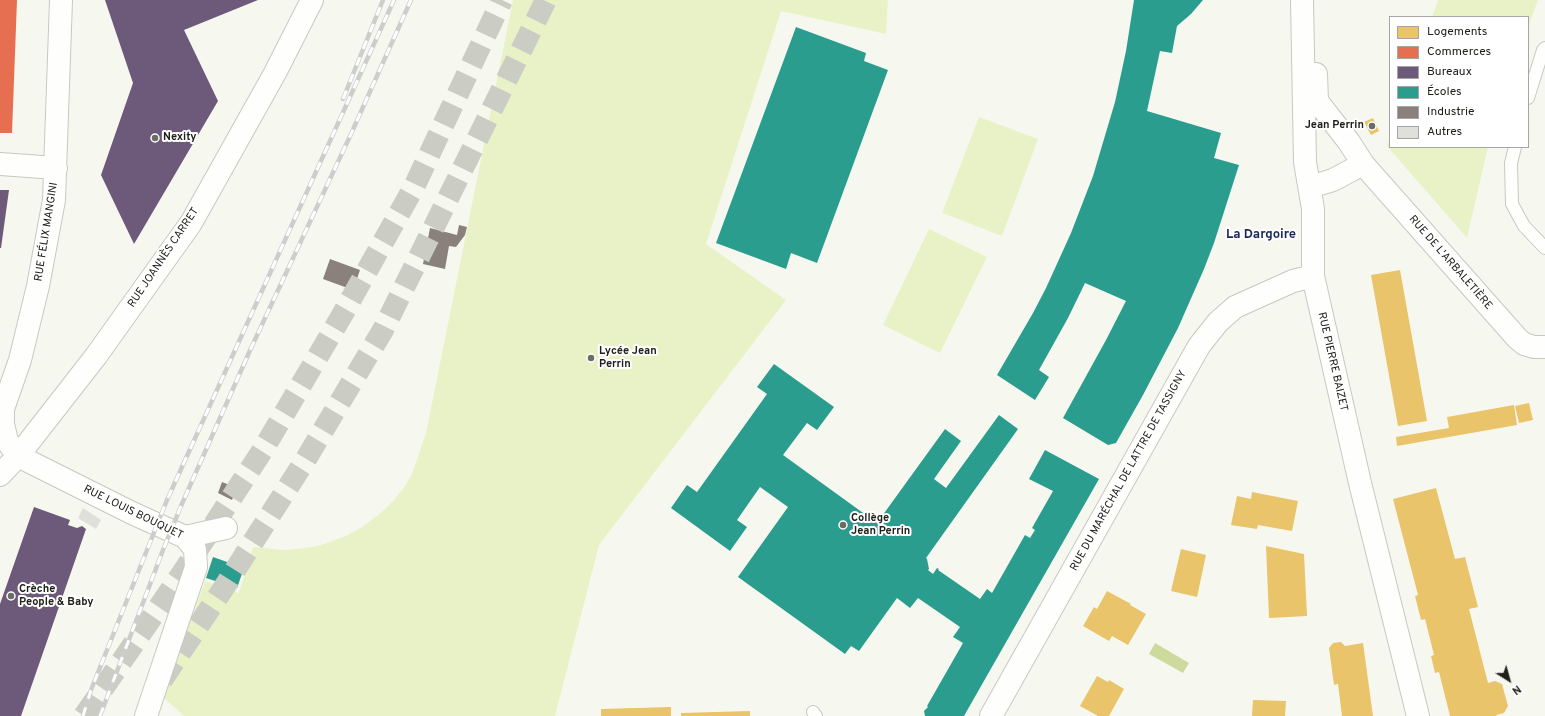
<!DOCTYPE html>
<html>
<head>
<meta charset="utf-8">
<style>
  body { margin:0 }
  #map { position:relative; width:1545px; height:716px; overflow:hidden; background:#f6f8f0; font-family:Overpass,sans-serif }
  canvas { display:block }
  .legend { position:absolute; left:1389px; top:16px; width:140px; height:132px; box-sizing:border-box; background:#fff; border:1px solid #a6a6a4; margin:0; padding:5px 7px; list-style:none; font-size:12px; color:#20211b }
  .legend li { display:flex; align-items:center; gap:8px; height:20px }
  .legend b { width:20px; border:1px solid #a6a6a4 }
  .north { position:absolute; left:1489px; top:660px; width:40px; height:40px; -webkit-text-stroke:3px #fff; paint-order:stroke; rotate:143deg; font-size:11px; font-weight:700; line-height:16px; text-align:center; color:#20211b }
  .north::after { content:''; display:block; margin:auto; width:14px; height:18px; background:#20211b; clip-path:polygon(50% 0,100% 100%,50% 72%,0 100%) }
</style>
</head>
<body>
<div id="map">
<canvas width="1545" height="716"></canvas>
<ul class="legend">
<li><b style="height:11px;background:#e9c46a"></b>Logements</li>
<li><b style="height:11px;background:#e76f51"></b>Commerces</li>
<li><b style="height:11px;background:#6d597a"></b>Bureaux</li>
<li><b style="height:11px;background:#2a9d8f"></b>Écoles</li>
<li><b style="height:11px;background:#8a817c"></b>Industrie</li>
<li><b style="height:11px;background:#dee0d9"></b>Autres</li>
</ul>
<div class="north">N</div>
</div>
<script>
const c = document.querySelector('canvas').getContext('2d');
c.lineJoin = 'round';
function paint(path, color) {
  c.fillStyle = color;
  c.fill(path, 'evenodd');
}
function toPath(rows) {
  const path = new Path2D();
  for (const r of rows) {
    path.moveTo(r[0], r[1]);
    for (let i = 2; i < r.length; i += 2) path.lineTo(r[i], r[i + 1]);
  }
  return path;
}
function stroke(path, color, width, dash) {
  c.strokeStyle = color;
  c.lineWidth = width;
  c.lineCap = dash ? 'butt' : 'round';
  c.setLineDash(dash || []);
  c.stroke(path);
}
function drawText(font, color, halo, rows, align = 'center') {
  c.font = font + ' Overpass,sans-serif';
  c.lineWidth = 4;
  c.setLineDash([]);
  c.textBaseline = 'middle';
  c.strokeStyle = halo;
  c.fillStyle = color;
  for (const [text, x, y, turn = 0] of rows) {
    c.save();
    c.translate(x, y);
    c.rotate((+turn || 0) * Math.PI / 180);
    c.textAlign = isNaN(turn) ? turn : align;
    if (halo) c.strokeText(text, 0, 0);
    c.fillText(text, 0, 0);
    c.restore();
  }
}
const green = toPath([
  [513,0,888,0,886,34,781,11,706,244,786,300,599,545,555,716,184,716,163,697,205,581,239,593,253,547,284,550,306,548,321,545,346,536,362,527,382,512,394,500,405,486,412,474,426,433],
  [1438,0,1538,0,1528,27,1528,17,1432,17],
  [979,117,1038,139,1002,236,942,213],
  [1390,137,1390,147,1488,147,1467,238,1387,146],
  [929,229,987,257,940,353,883,325]
]);
const water = toPath([
  [1155,643,1189,663,1183,673,1149,654]
]);
const homes = toPath([
  [1373,118,1379,131,1371,135,1364,122],
  [1400,270,1427,421,1398,426,1371,275],
  [1529,403,1533,420,1519,423,1515,406],
  [1514,405,1517,425,1397,446,1396,437,1449,428,1447,417],
  [1436,488,1455,559,1465,557,1478,607,1469,609,1488,683,1495,681,1502,684,1508,706,1504,713,1496,715,1497,716,1450,716,1439,672,1435,673,1431,656,1434,655,1425,619,1421,620,1415,596,1418,595,1393,499],
  [1252,492,1298,501,1292,531,1258,525,1257,529,1231,525,1237,496,1251,499],
  [1266,546,1304,554,1307,616,1269,618],
  [1181,549,1206,555,1197,597,1171,591],
  [1107,591,1131,604,1130,605,1146,614,1128,645,1112,636,1109,641,1083,626,1094,607,1097,609],
  [1341,642,1345,646,1363,643,1373,716,1342,716,1338,684,1334,685,1329,648,1333,643],
  [1097,676,1108,682,1109,680,1124,689,1109,716,1098,716,1080,706],
  [1253,700,1286,701,1285,716,1252,716],
  [671,707,671,716,601,716,601,709],
  [750,711,750,716,681,716,681,713]
]);
const shops = toPath([
  [0,0,17,0,12,133,0,133]
]);
const offices = toPath([
  [105,0,258,0,184,30,218,101,134,244,101,175,133,83],
  [0,190,9,190,1,248,0,248],
  [34,507,70,520,68,525,77,528,82,526,86,529,21,716,0,716,0,604]
]);
const schools = toPath([
  [1134,0,1203,0,1191,14,1177,26,1172,53,1160,51,1147,111,1221,133,1214,158,1239,165,1214,243,1204,269,1178,328,1143,395,1116,443,1108,445,1063,418,1106,340,1126,301,1085,283,1068,318,1039,370,1049,377,1035,400,997,375,1033,313,1046,288,1071,233,1093,176,1115,102,1126,51],
  [796,27,866,53,864,61,888,70,817,263,791,253,786,269,716,243],
  [774,364,834,407,817,430,807,423,783,455,877,523,945,429,961,441,934,479,946,488,999,415,1018,429,926,558,927,559,929,569,928,570,933,574,937,568,939,569,938,570,980,599,987,589,992,593,1025,535,1030,538,1035,530,1032,528,1053,491,1029,479,1045,450,1099,479,964,716,925,716,924,711,928,707,927,706,963,643,953,637,960,627,918,598,910,608,897,598,859,651,851,646,845,654,738,577,788,507,760,487,737,520,747,527,730,551,671,508,687,485,697,492,767,394,757,387],
  [213,557,244,568,237,588,206,578]
]);
const industry = toPath([
  [459,225,467,227,465,235,456,247,449,246,445,269,423,264,430,228,457,235],
  [330,259,360,270,353,290,323,279],
  [222,482,237,488,232,500,218,493]
]);
const building = toPath([
  [83,508,101,520,96,529,78,518]
]);
const highwayTunnel = toPath([
  [162,680,223,589,306,459,383,330,546,0],
  [84,716,183,572,264,448,341,317,414,187,502,0]
]);
const lane = toPath([
  [1528,98,1543,50,1545,48],
  [1515,147,1511,163,1512,204,1524,226,1545,248],
  [813,712,816,716]
]);
const street = toPath([
  [61,0,54,200,38,286,20,360,3,409,3,424,7,441,18,456,132,513,185,537,195,549,196,567,146,716],
  [1302,0,1305,162,1313,209,1313,276,1360,483,1418,716],
  [1316,74,1317,101,1349,142,1363,164,1517,338,1524,344,1534,347,1545,347],
  [0,164,56,168],
  [1310,187,1333,180,1363,164],
  [185,537,226,528],
  [991,716,1199,346,1218,322,1235,307,1293,281,1313,276]
]);
const secondary = toPath([
  [0,475,18,456,96,356,191,223,275,73,312,0]
]);
const rail = toPath([
  [343,99,383,0],
  [83,716,91,690,167,500,394,0],
  [100,716,163,550,181,506,252,346,351,134,411,0]
]);
const markers = [
  [1372,126,4,"#6b6c66"],
  [155,138,4,"#6b6c66"],
  [591,358,4,"#6b6c66"],
  [843,525,4,"#6b6c66"],
  [11,596,4,"#6b6c66"]
];
const poiNames = [
  ["Jean Perrin",1364,126,"right"],
  ["Nexity",163,138],
  ["Lycée Jean",599,352],
  ["Perrin",599,365],
  ["Collège",851,519],
  ["Jean Perrin",851,532],
  ["Crèche",19,590],
  ["People & Baby",19,603]
];
const streetNames = [
  ["RUE FÉLIX MANGINI",47,232,-81],
  ["RUE JOANNÈS CARRET",164,258,-56],
  ["RUE DE L'ARBALETIÈRE",1450,263,49],
  ["RUE PIERRE BAIZET",1332,362,77],
  ["RUE DU MARÉCHAL DE LATTRE DE TASSIGNY",1129,471,-61],
  ["RUE LOUIS BOUQUET",133,513,26]
];
const quarterNames = [
  ["La Dargoire",1261,235]
];
paint(green, '#e9f2c7');
paint(water, '#cdd99d');
paint(homes, '#e9c46a');
paint(shops, '#e76f51');
paint(offices, '#6d597a');
paint(schools, '#2a9d8f');
paint(industry, '#8a817c');
paint(building, '#dee0d9');
stroke(highwayTunnel, '#cbcdc5', 22, [22, 11]);
stroke(lane, '#c7c8c2', 14);
stroke(street, '#c7c8c2', 24);
stroke(secondary, '#c7c8c2', 24);
stroke(lane, '#fefefd', 12);
stroke(street, '#fefefd', 22);
stroke(secondary, '#fefefd', 22);
stroke(rail, '#cccecb', 4.5);
stroke(rail, '#fff', 3, [9]);
for (const [x, y, r, color] of markers) {
  const dot = new Path2D();
  dot.arc(x, y, r, 0, 2 * Math.PI);
  c.fillStyle = color;
  c.fill(dot);
  stroke(dot, '#fff', 1.5);
}
drawText('bold 11px', '#20211b', '#fff', poiNames, 'left');
drawText('11px', '#20211b', '#fff', streetNames);
drawText('bold 13px', '#19275e', '#fff', quarterNames);
</script>
</body>
</html>
